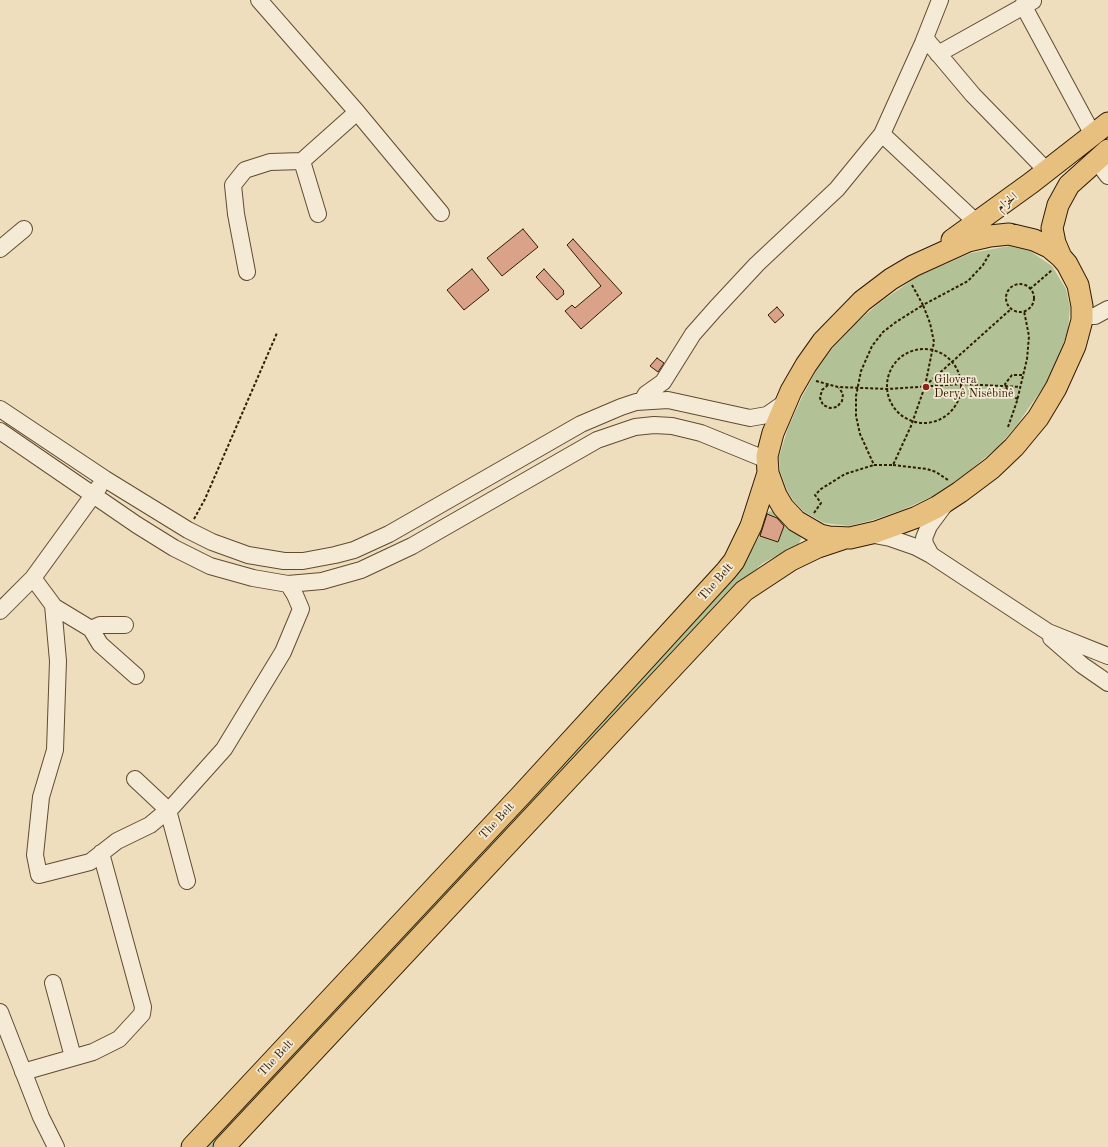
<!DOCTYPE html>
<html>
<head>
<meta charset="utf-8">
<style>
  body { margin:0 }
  canvas { display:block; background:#eedebe }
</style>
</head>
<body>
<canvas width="1108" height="1147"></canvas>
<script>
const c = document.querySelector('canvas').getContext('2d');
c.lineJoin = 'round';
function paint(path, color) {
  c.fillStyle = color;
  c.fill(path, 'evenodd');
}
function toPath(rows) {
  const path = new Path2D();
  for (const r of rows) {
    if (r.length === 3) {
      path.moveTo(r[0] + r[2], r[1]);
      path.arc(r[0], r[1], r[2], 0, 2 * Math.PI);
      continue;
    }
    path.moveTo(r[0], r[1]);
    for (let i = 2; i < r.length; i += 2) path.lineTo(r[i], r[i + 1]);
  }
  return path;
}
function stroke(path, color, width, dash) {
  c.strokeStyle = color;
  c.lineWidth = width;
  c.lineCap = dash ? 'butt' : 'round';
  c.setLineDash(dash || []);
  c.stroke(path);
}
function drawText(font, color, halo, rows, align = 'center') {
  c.font = font + ' "Old Standard TT",Amiri,serif';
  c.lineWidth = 3.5;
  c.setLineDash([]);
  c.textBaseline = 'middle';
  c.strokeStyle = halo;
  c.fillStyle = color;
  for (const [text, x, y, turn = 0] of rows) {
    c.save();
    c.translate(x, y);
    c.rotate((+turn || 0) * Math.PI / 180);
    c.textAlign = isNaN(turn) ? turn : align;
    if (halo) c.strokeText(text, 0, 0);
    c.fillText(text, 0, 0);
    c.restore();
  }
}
const green = toPath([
  [1009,246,1030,251,1052,266,1066,289,1070,307,1068,331,1058,358,1046,383,1017,425,998,447,963,476,931,497,902,510,873,520,849,526,824,523,803,511,793,500,787,490,780,471,779,457,788,428,802,397,816,371,832,349,856,323,879,303,918,276,971,253],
  [770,511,774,512,800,535,801,539,798,545,763,563,741,582,213,1147,204,1147,737,573,746,561,759,537,767,513]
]);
const building = toPath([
  [523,229,538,247,502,276,487,258,523,229],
  [573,239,622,293,581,329,565,311,572,305,575,308,601,286,567,245,573,239],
  [472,269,489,290,464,310,447,290,472,269],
  [544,269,564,291,563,292,564,294,557,300,536,277,544,269],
  [777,307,784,315,775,323,768,315,777,307],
  [657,358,664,363,658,372,650,366,657,358],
  [767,514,777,518,784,526,778,542,760,536,767,514]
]);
const path = toPath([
  [1020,298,14],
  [912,285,923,305,968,281,983,265,990,253],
  [1030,289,1052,270],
  [924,386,37],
  [816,381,838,387,888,389,961,384,1021,387],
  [828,385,822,390,820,398,823,405,830,408,837,407,842,401,843,394,839,388],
  [925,386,934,342,930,323,923,305,896,322,883,332,872,346,861,371,856,396,856,416,860,434,874,465,893,465,911,426,925,386,1011,309],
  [1018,399,1009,395,1005,384,1012,375,1023,375],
  [1008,427,1017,401,1027,359,1029,336,1024,311],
  [893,465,927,469,936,472,948,480],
  [814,513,821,503,815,495,821,489,845,474,874,465],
  [194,519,205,499,277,333]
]);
const minor = toPath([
  [259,0,357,112,441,213],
  [1028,0,1023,5,1093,135],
  [925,38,973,95,1047,171],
  [938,54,1033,1],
  [882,134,977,223],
  [1096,160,1108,176],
  [302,161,357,112],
  [0,249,24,229],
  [247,272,236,214,233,185,245,170,270,162,302,161,318,214],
  [1082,316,1095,316,1108,309],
  [642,401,646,394,663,382,693,334,716,308,757,264,837,189,882,134,923,43,940,0],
  [0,409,105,479,188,530,212,542,248,555,284,561,303,561,335,555,354,550,389,534,581,424,621,407,636,402,668,400,750,418,767,415,787,401],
  [0,431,137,525,174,548,210,566,253,578,288,584,322,581,361,570,412,546,597,440,635,427,654,425,672,426,701,433,767,460],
  [869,534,890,538,916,547,931,555,1048,632,1108,656],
  [931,555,925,544,924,538,929,526,946,503],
  [33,578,53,605,58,661,55,750,41,797,35,855,39,875,90,862,117,841,150,825,173,806,224,749,283,652,301,609,295,595,288,584],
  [53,606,91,629,100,644,136,676],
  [0,611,33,578,99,487],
  [91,629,100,625,125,625],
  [1051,638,1082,665,1108,683],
  [135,779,168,810,187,881],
  [53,983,73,1057],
  [0,1012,41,1117,56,1147],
  [23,1072,93,1052,119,1039,142,1014,143,1007,101,853]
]);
const major = toPath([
  [1009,234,1034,240,1049,247,1061,257,1067,264,1078,285,1082,306,1082,320,1075,346,1056,388,1038,418,1014,447,992,468,960,492,937,507,917,517,876,532,850,538,829,537,820,535,796,521,783,507,776,495,768,473,767,456,773,433,791,391,806,365,823,341,862,301,891,279,913,266,968,241,990,236,1009,234],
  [952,240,1031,183,1108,123],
  [1061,257,1055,243,1052,228,1058,205,1069,185,1108,150],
  [192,1147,523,793,726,571,734,561,751,526,768,473],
  [224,1147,744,591,791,560,818,547,842,539]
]);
const markers = [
  [926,387,4,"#8f2418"]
];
const streetNames = [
  ["الحزام",1007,202,-37],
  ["The Belt",716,582,-49],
  ["The Belt",497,821,-47],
  ["The Belt",276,1058,-47]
];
const poiNames = [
  ["Gilovera",934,380],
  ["Deryê Nisêbînê",934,394]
];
paint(green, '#b3c296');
paint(building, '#d9a289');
stroke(building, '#301c02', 1);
stroke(minor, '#604c31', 18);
stroke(major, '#301c02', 23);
stroke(path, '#301c02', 2, [3, 2]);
stroke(minor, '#f4ead5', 16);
stroke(major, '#e7bf7f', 21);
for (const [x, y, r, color] of markers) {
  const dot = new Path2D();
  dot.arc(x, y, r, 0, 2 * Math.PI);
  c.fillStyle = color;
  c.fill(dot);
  stroke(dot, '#f4ead5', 1.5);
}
drawText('12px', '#301c02', '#f4ead5', streetNames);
drawText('12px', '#301c02', '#f4ead5', poiNames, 'left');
</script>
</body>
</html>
